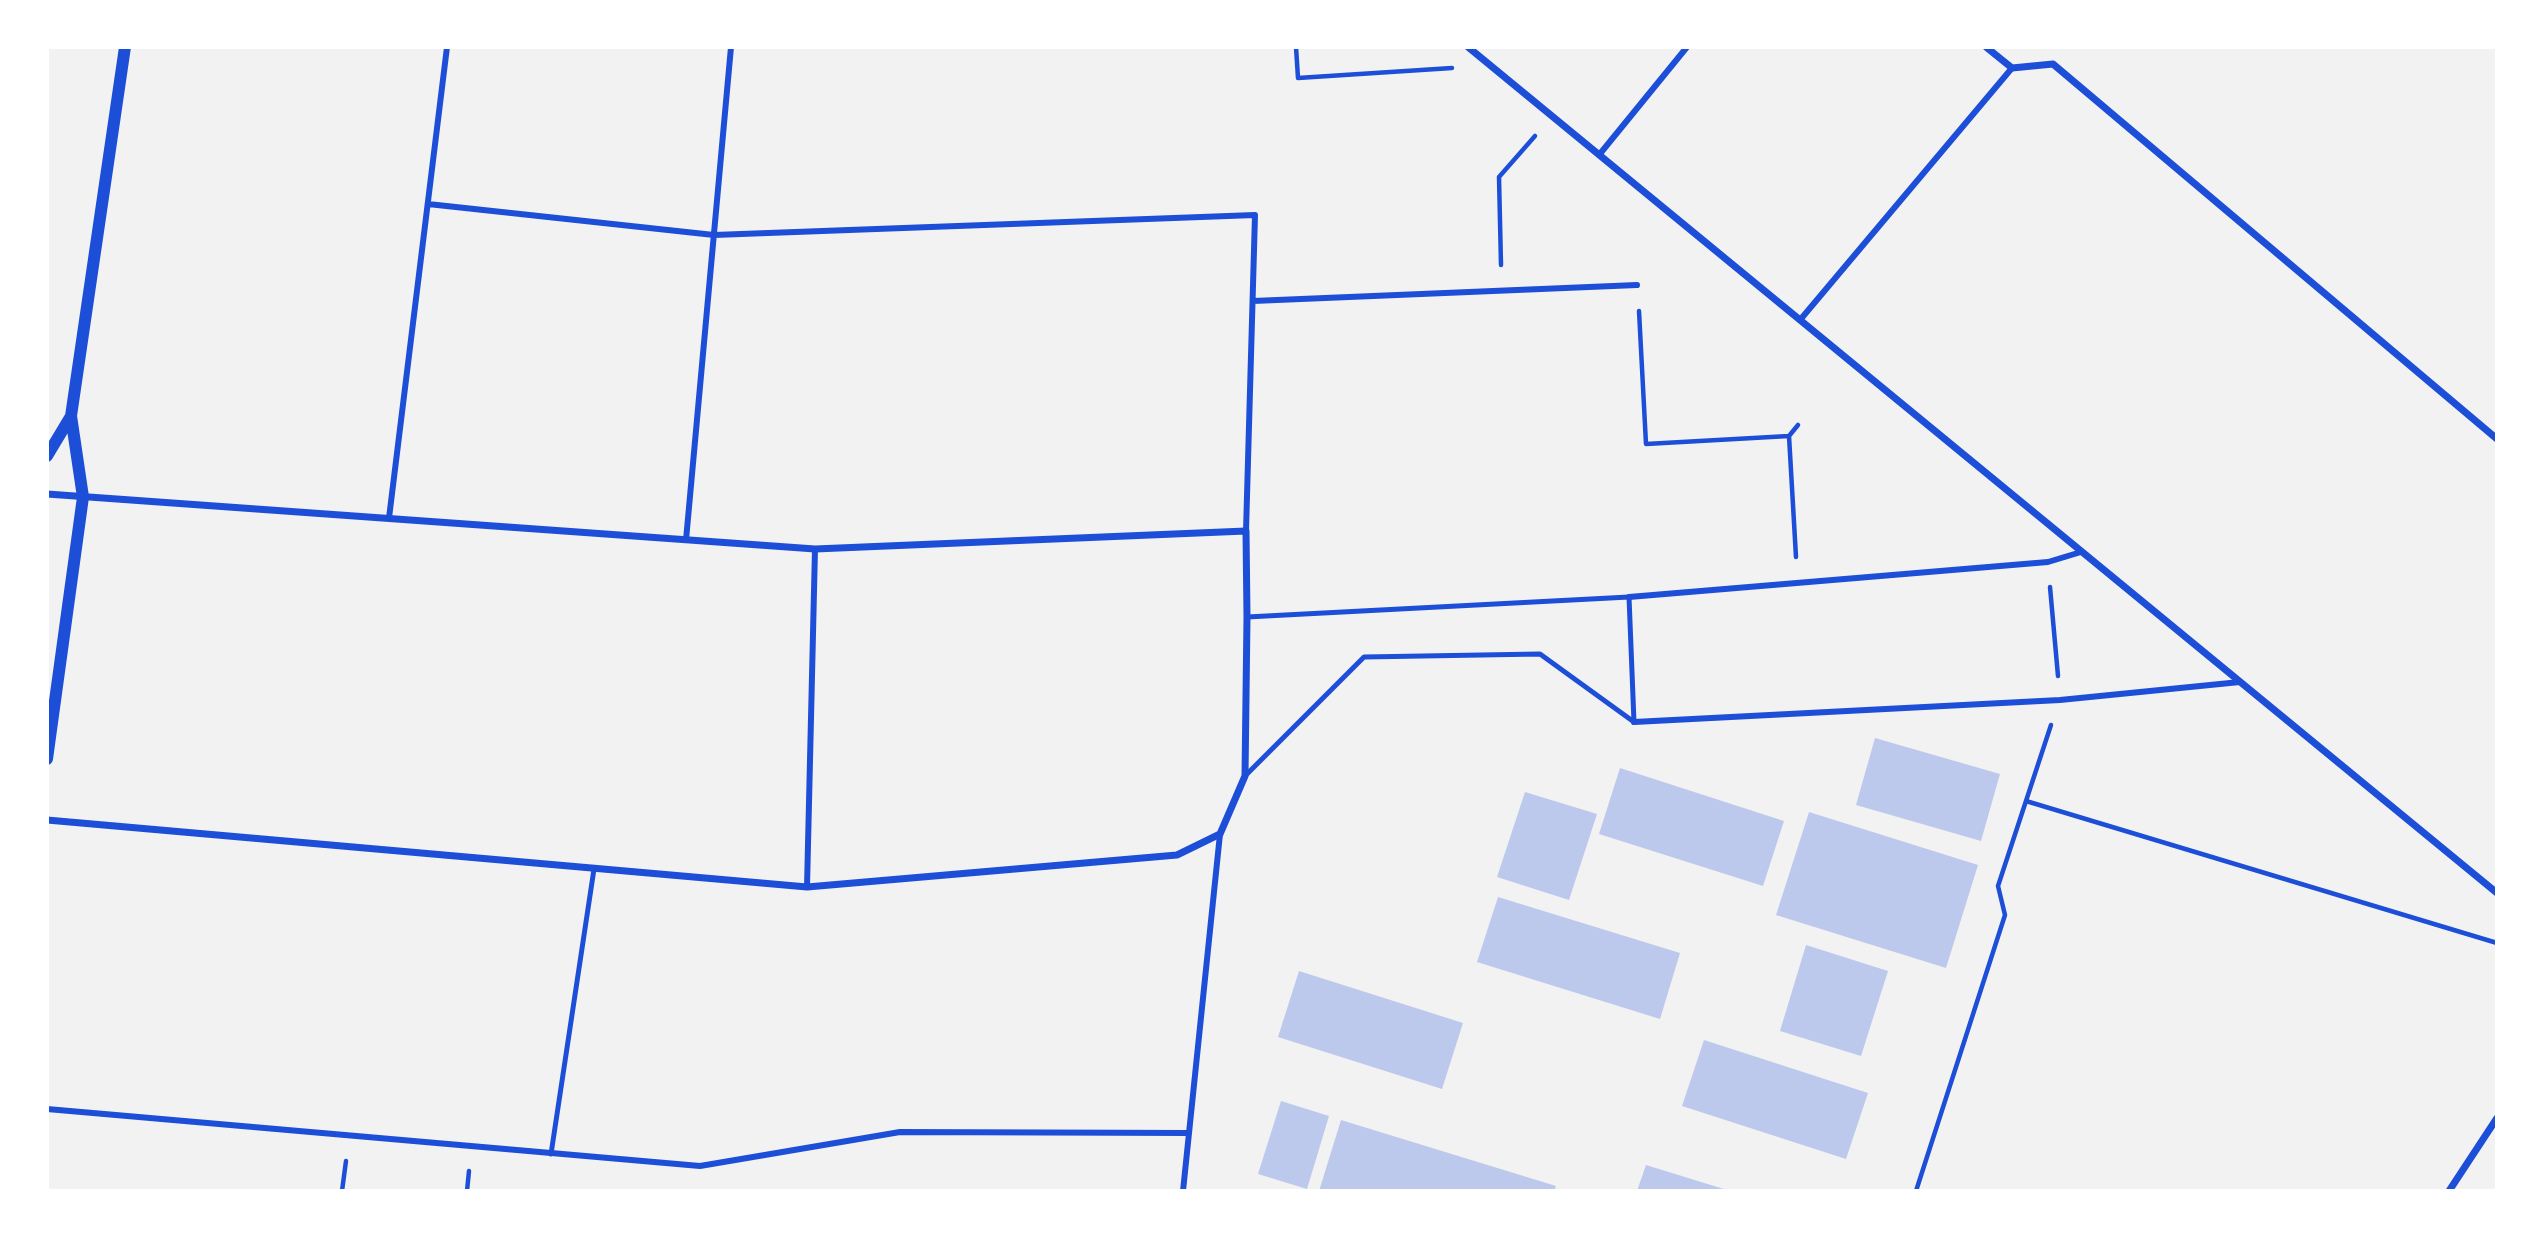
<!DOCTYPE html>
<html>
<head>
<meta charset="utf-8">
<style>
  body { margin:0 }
  #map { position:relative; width:2544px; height:1238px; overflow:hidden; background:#f2f2f2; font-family:Spectral,serif }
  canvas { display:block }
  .frame { position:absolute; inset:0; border:49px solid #fff; pointer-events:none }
</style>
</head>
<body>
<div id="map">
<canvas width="2544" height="1238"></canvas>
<div class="frame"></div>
</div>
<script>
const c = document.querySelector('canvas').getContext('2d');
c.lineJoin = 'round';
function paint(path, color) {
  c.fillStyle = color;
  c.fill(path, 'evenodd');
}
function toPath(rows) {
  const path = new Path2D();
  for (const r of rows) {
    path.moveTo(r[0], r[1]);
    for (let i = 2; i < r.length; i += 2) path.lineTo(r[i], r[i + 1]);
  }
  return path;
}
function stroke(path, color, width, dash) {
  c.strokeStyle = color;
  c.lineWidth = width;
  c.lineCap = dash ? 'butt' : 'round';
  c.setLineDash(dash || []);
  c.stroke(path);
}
const building = toPath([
  [1875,738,2000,774,1981,841,1856,805],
  [1620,768,1784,821,1763,886,1599,834],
  [1525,792,1597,814,1569,900,1497,877],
  [1809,812,1978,865,1946,968,1776,915],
  [1498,897,1680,953,1660,1019,1477,962],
  [1806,945,1888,971,1861,1056,1780,1031],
  [1299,971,1463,1023,1442,1089,1278,1037],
  [1704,1040,1868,1093,1846,1159,1682,1106],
  [1281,1101,1329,1116,1307,1189,1258,1174],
  [1341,1120,1556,1186,1554,1191,1319,1191],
  [1646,1165,1727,1190,1727,1191,1637,1191]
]);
const path = toPath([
  [1296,47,1298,78,1452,68],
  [1501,265,1499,177,1535,136],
  [1639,311,1646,444,1789,436,1798,425],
  [1789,436,1796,557],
  [2050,587,2058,676],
  [2026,801,2497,943],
  [342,1191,346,1161],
  [467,1191,469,1171],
  [1916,1191,2005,915,1998,886,2051,725]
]);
const service = toPath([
  [1247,617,1629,597,1634,722],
  [1245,776,1364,657,1540,654,1634,722],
  [551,1154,594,869]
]);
const pedestrian = toPath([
  [1599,155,1687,47],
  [428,204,714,235,1255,215,1246,531],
  [1253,301,1637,285],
  [1800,320,2012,68],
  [389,518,447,47],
  [686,540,731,47],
  [1629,597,2048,562,2081,552],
  [1634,722,2060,700,2240,682],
  [807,887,815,549],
  [47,1109,700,1166,900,1132,1189,1133],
  [1183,1191,1220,834]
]);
const minor = toPath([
  [1468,47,2497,893],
  [1986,47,2012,68,2053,64,2497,439],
  [47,494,815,549,1246,531,1247,617,1245,776,1220,834,1177,855,807,887,47,820],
  [2449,1191,2497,1118]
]);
const tertiary = toPath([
  [47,456,71,416],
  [47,759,83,497,71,416,125,47]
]);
paint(building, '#bdc9ec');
stroke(path, '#1d4ed8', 4.5);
stroke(service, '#1d4ed8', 5);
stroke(pedestrian, '#1d4ed8', 6);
stroke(minor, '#1d4ed8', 7);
stroke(tertiary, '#1d4ed8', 12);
</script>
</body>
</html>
